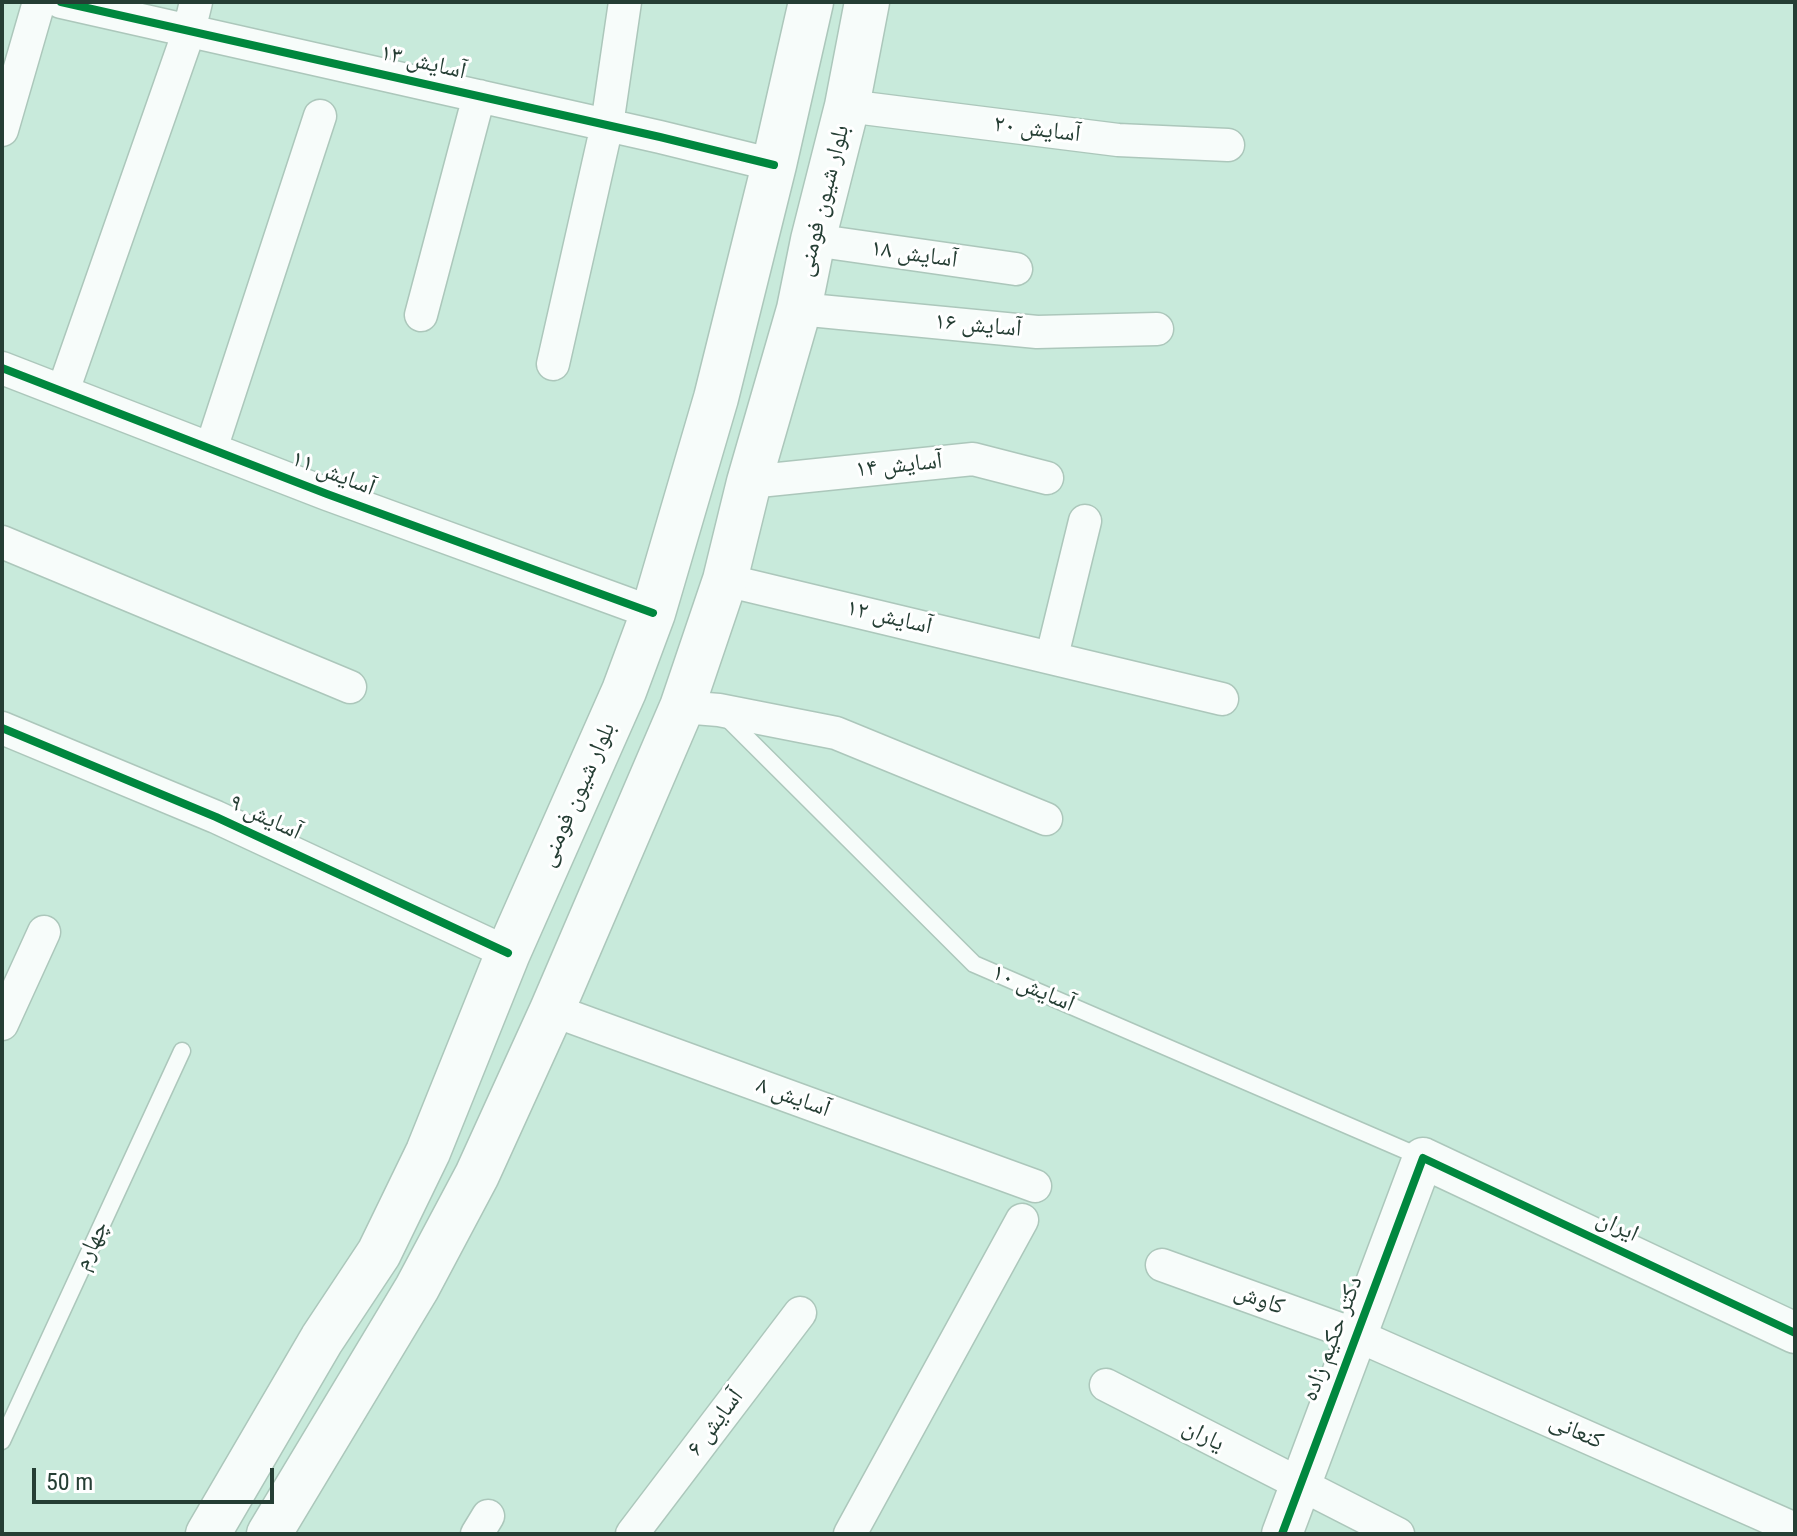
<!DOCTYPE html>
<html>
<head>
<meta charset="utf-8">
<style>
  body { margin:0 }
  #map { position:relative; width:1797px; height:1536px; overflow:hidden; background:#c8eadb; font-family:"Roboto Condensed",sans-serif }
  canvas { display:block }
  .frame { position:absolute; inset:0; border:4px solid #253e34; pointer-events:none }
  .scale { position:absolute; left:32px; top:1468px; width:242px; height:36px; box-sizing:border-box; border:4px solid #253e34; border-top:0; padding-left:10px; font-size:24px; line-height:28px; white-space:nowrap; color:#253e34; -webkit-text-stroke:6px #fff; paint-order:stroke }
</style>
</head>
<body>
<div id="map">
<canvas width="1797" height="1536"></canvas>
<div class="frame"></div>
<div class="scale">50 m</div>
</div>
<script>
const c = document.querySelector('canvas').getContext('2d');
c.lineJoin = 'round';
function toPath(rows) {
  const path = new Path2D();
  for (const r of rows) {
    path.moveTo(r[0], r[1]);
    for (let i = 2; i < r.length; i += 2) path.lineTo(r[i], r[i + 1]);
  }
  return path;
}
function stroke(path, color, width, dash) {
  c.strokeStyle = color;
  c.lineWidth = width;
  c.lineCap = dash ? 'butt' : 'round';
  c.setLineDash(dash || []);
  c.stroke(path);
}
function drawText(font, color, halo, rows, align = 'center') {
  c.font = font + ' "Roboto Condensed","Noto Naskh Arabic",sans-serif';
  c.lineWidth = 6;
  c.setLineDash([]);
  c.textBaseline = 'middle';
  c.strokeStyle = halo;
  c.fillStyle = color;
  for (const [text, x, y, turn = 0] of rows) {
    c.save();
    c.translate(x, y);
    c.rotate((+turn || 0) * Math.PI / 180);
    c.textAlign = isNaN(turn) ? turn : align;
    if (halo) c.strokeText(text, 0, 0);
    c.fillText(text, 0, 0);
    c.restore();
  }
}
const service = toPath([
  [726,717,974,964,1423,1158],
  [2,1441,182,1051]
]);
const minor = toPath([
  [61,2,660,137,774,165],
  [847,106,1118,140,1228,145],
  [2,130,39,2],
  [813,240,1016,269],
  [799,309,1037,332,1157,329],
  [421,315,479,96],
  [553,364,607,125,625,2],
  [2,368,327,494,653,613],
  [63,391,189,31,196,2],
  [211,449,320,116],
  [749,482,973,459,1047,478],
  [2,542,350,687],
  [725,580,1222,699],
  [1052,656,1085,521],
  [682,707,719,710,836,733,1046,819],
  [2,728,216,817,508,953],
  [552,1010,1035,1186],
  [2,1024,44,932],
  [1162,1265,1356,1335,1795,1529],
  [1106,1385,1398,1534],
  [477,1534,488,1516],
  [632,1534,800,1313],
  [850,1534,1022,1220]
]);
const tertiary = toPath([
  [1282,1534,1423,1158,1795,1333]
]);
const primary = toPath([
  [208,1534,322,1339,379,1253,428,1152,508,953,624,691,653,613,716,398,774,165,811,2],
  [269,1534,417,1288,477,1175,552,1010,682,707,725,580,749,482,799,309,813,240,847,106,867,2]
]);
const cycleway = toPath([
  [61,2,660,137,774,165],
  [2,368,327,494,653,613],
  [2,728,216,817,508,953],
  [1282,1534,1423,1158,1795,1333]
]);
const streetNames = [
  ["آسایش ۱۳",423,63,13],
  ["آسایش ۲۰",1037,130,7],
  ["بلوار شیون فومنی",824,201,-76],
  ["آسایش ۱۸",914,255,8],
  ["آسایش ۱۶",978,326,5],
  ["آسایش ۱۴",899,466,-6],
  ["آسایش ۱۱",333,474,21],
  ["آسایش ۱۲",889,618,13],
  ["بلوار شیون فومنی",578,795,-66],
  ["آسایش ۹",265,818,25],
  ["آسایش ‍۱۰",1033,989,23],
  ["آسایش ۸",793,1098,20],
  ["ایران",1617,1227,25],
  ["چهارم",92,1246,-65],
  ["کاوش",1259,1300,20],
  ["دکتر حکیم زاده",1333,1339,-69],
  ["آسایش ۶",716,1423,-53],
  ["کنعانی",1576,1432,24],
  ["یاران",1203,1436,27]
];
stroke(service, '#acc7bb', 19);
stroke(minor, '#acc7bb', 35);
stroke(tertiary, '#acc7bb', 43);
stroke(primary, '#acc7bb', 47);
stroke(service, '#f7fcfa', 16);
stroke(minor, '#f7fcfa', 32);
stroke(tertiary, '#f7fcfa', 40);
stroke(primary, '#f7fcfa', 44);
stroke(cycleway, '#00873e', 8);
drawText('24px', '#253e34', '#fff', streetNames);
</script>
</body>
</html>
